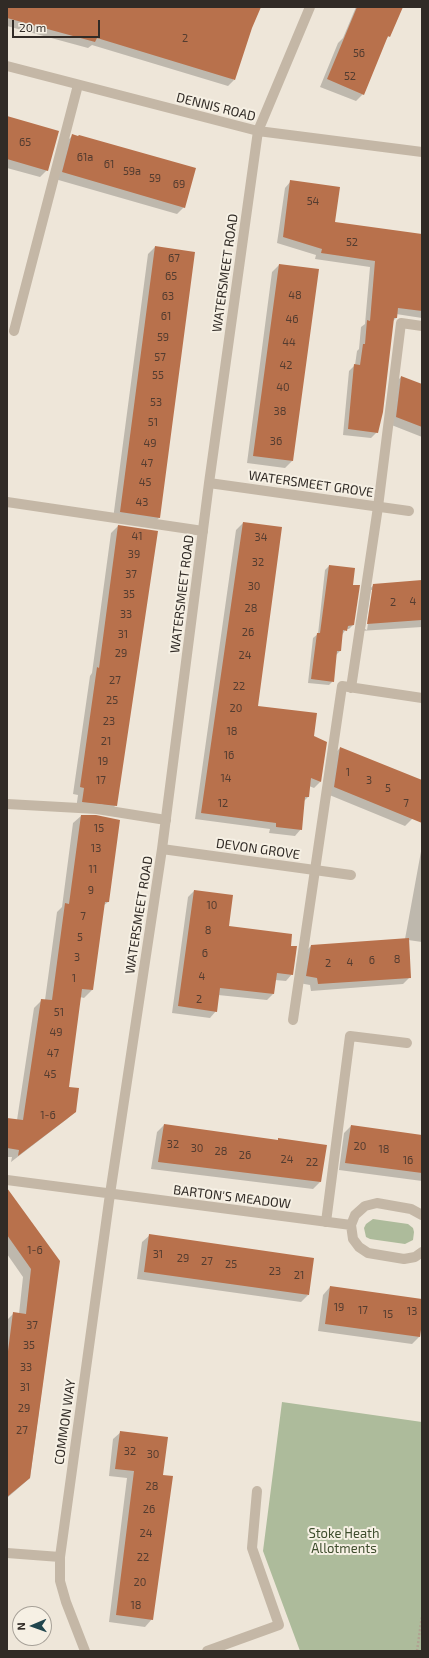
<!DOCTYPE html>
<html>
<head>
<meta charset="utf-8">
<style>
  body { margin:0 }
  #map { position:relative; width:429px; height:1658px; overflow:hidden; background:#eee6d9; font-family:"Exo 2",sans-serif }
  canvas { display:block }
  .frame { position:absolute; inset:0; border:8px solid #312b26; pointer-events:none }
  .north { position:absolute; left:12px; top:1606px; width:40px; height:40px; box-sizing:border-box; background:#f6f0e4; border:1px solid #a7a198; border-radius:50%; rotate:268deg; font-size:11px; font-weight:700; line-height:16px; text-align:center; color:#312b26 }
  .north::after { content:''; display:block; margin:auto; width:14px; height:18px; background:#21464e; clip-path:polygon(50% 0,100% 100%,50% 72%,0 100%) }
  .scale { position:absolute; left:12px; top:20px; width:88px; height:18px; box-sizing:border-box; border:2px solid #312b26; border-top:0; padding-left:5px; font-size:12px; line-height:14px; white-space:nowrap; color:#312b26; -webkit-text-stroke:3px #f6f0e4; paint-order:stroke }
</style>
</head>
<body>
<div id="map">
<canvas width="429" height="1658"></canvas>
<div class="frame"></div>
<div class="north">N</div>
<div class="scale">20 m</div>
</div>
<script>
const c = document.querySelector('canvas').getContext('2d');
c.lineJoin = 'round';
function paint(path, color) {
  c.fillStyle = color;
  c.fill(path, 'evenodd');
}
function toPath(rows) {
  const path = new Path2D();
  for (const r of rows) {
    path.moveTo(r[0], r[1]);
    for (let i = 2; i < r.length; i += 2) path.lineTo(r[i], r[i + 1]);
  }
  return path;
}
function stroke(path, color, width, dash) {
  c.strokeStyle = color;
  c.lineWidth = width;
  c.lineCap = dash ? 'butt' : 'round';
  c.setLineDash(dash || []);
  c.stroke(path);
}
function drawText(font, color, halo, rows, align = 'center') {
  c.font = font + ' "Exo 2",sans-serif';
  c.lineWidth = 4;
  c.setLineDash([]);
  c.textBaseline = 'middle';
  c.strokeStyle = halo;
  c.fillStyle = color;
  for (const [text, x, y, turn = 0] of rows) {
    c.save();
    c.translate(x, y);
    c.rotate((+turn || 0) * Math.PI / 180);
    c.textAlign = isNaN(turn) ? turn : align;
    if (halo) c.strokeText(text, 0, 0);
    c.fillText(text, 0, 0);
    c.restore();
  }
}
const green = toPath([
  [373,1219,408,1224,413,1228,414,1232,413,1240,405,1244,370,1239,366,1237,364,1228,366,1224],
  [282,1402,422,1422,422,1651,300,1651,263,1551]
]);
const shadow = toPath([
  [7,7,119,7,234,80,228,86,92,45,88,48,7,26],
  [356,7,401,7,389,36,385,40,363,94,356,101,320,87,338,43,343,38],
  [7,117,47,170,40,177,7,168],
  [72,136,184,207,177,214,55,179,65,143],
  [291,181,334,223,422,285,422,318,396,314,396,318,393,321,377,432,371,438,343,435,349,371,355,365,357,351,359,349,361,327,365,324,370,267,315,259,316,255,277,243,285,188],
  [155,247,159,518,151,525,113,519,148,254],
  [279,265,292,461,285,468,247,463,272,272],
  [401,377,422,385,422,437,389,424,394,384],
  [243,523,257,707,313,737,320,782,314,788,309,786,308,797,304,801,301,829,295,836,269,833,270,829,195,819,236,530],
  [118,526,116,805,109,812,76,809,78,795,73,794,90,676,92,673,111,533],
  [329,566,352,586,353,625,349,629,346,629,342,635,340,651,336,655,333,681,329,685,308,683,313,638,318,634,325,570],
  [422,581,422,627,360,631,366,592,374,585],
  [371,590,373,590,367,630,365,629],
  [340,748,422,781,422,794,412,819,405,826,327,794,333,755],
  [81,816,108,902,103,906,92,990,84,998,80,997,68,1088,75,1111,67,1119,11,1162,12,1157,7,1157,7,1119,17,1120,34,1008,42,1000,45,1000,57,912,62,907,73,823],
  [422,846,422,942,408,940,410,977,403,984,311,991,310,985,299,983,304,953,311,946,405,939],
  [194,891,227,927,289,947,292,974,286,981,275,980,273,994,267,1000,218,995,216,1011,210,1018,172,1013,188,897],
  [164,1125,277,1141,279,1139,326,1146,320,1182,313,1189,151,1169,157,1132],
  [351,1126,422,1136,422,1181,339,1170,344,1133],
  [7,1210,59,1261,30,1478,7,1498,7,1320,14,1313,19,1314,23,1277,7,1254],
  [150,1235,308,1295,301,1302,137,1279,142,1242],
  [330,1287,422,1300,422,1314,419,1337,412,1344,318,1331,323,1295],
  [121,1432,162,1476,152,1619,145,1627,109,1622,127,1478,109,1476,113,1439]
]);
const building = toPath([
  [7,7,261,7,252,28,235,80,97,38,95,42,7,18],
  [357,7,403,7,390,37,388,36,364,95,327,79],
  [7,116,59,131,48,171,7,159],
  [72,134,78,136,79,135,196,168,185,208,62,172],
  [290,180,340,187,335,222,422,234,422,311,398,308,397,318,394,318,383,412,378,433,348,429,354,364,360,365,363,344,365,344,367,320,370,321,375,261,321,253,322,249,283,237],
  [155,246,195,252,160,518,120,512],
  [279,264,319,269,293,461,253,456],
  [401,376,422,384,422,427,396,417],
  [243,522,282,527,258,706,317,713,314,736,327,742,321,782,311,778,309,797,305,797,302,830,276,827,276,823,201,813],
  [118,525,158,531,117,806,82,802,84,788,80,787,97,667,99,668],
  [329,565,355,568,353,585,360,585,354,625,348,626,347,631,343,630,341,651,337,651,334,682,311,679,317,633,320,633],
  [422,580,422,620,367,624,373,584],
  [340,747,422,780,422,823,334,787],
  [81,815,96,815,120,820,109,902,105,902,93,990,82,989,69,1087,79,1088,76,1112,18,1156,19,1150,7,1148,7,1118,23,1120,41,999,52,1000,65,903,69,904],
  [194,890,233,895,229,926,292,934,291,946,297,946,293,975,277,973,274,994,220,988,217,1012,178,1006],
  [409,938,411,978,318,984,317,978,306,976,311,945],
  [164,1124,278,1140,278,1138,327,1145,321,1182,158,1162],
  [351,1125,422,1135,422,1173,345,1163],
  [7,1188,60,1261,30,1478,7,1497,7,1359,13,1312,26,1314,31,1269,7,1235],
  [149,1234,314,1258,309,1295,144,1272],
  [330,1286,422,1299,422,1322,420,1337,325,1324],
  [120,1431,168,1437,163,1475,173,1476,153,1620,116,1615,134,1471,115,1469]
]);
const path = toPath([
  [417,1651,422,1616]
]);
const lane = toPath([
  [14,331,78,85],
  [7,502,203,531],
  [351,688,378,507,401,323,422,326],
  [7,804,97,809,166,820],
  [293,1020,342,686,422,698],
  [326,1222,350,1036,407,1043],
  [207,1651,279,1625,252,1548,257,1491]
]);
const street = toPath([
  [7,66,258,131,422,152],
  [209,483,409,511],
  [162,849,351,875],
  [7,1180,351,1225],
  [422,1215,411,1209,377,1203,365,1206,355,1215,351,1225,353,1239,359,1247,368,1253,404,1259,415,1257,422,1252],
  [7,1553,60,1557],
  [85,1651,66,1602,60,1581,60,1557,110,1194,162,849,209,483,258,131,310,7]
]);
const numberNames = [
  ["2",185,38],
  ["56",359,53],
  ["52",350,76],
  ["65",25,142],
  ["61a",85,157],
  ["61",109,164],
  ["59a",132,171],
  ["59",155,178],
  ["69",179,184],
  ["54",313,201],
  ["52",352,242],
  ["67",174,258],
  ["65",171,276],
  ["48",295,295],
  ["63",168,296],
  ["61",166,316],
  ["46",292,319],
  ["59",163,337],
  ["44",289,342],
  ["57",160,357],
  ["42",286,365],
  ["55",158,375],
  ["40",283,387],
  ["53",156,402],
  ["38",280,411],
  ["51",153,422],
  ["36",276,441],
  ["49",150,443],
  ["47",147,463],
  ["45",145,482],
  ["43",142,502],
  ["41",137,536],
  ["34",261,537],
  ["39",134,554],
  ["32",258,562],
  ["37",131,574],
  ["30",254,586],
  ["35",129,594],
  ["4",413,601],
  ["2",393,602],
  ["28",251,608],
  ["33",126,614],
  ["26",248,632],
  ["31",123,634],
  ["29",121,653],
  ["24",245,655],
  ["27",115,680],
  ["22",239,686],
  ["25",112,700],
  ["20",236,708],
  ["23",109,721],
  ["18",232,731],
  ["21",106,741],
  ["16",229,755],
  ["19",103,761],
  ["1",348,772],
  ["14",226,778],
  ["17",101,780],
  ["3",369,780],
  ["5",388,788],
  ["12",223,803],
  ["7",406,803],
  ["15",99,828],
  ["13",96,848],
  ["11",93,869],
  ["9",91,890],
  ["10",212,905],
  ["7",83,916],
  ["8",208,930],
  ["5",80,937],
  ["6",205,953],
  ["3",77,957],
  ["8",397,959],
  ["6",372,960],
  ["4",350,962],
  ["2",328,963],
  ["4",202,976],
  ["1",74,978],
  ["2",199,999],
  ["51",59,1012],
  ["49",56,1032],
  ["47",53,1053],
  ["45",50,1074],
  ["1-6",48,1115],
  ["32",173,1144],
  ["20",360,1146],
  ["30",197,1148],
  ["18",384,1149],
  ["28",221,1151],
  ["26",245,1155],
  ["24",287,1159],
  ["16",408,1160],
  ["22",312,1162],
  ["1-6",35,1250],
  ["31",158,1254],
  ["29",183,1258],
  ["27",207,1261],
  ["25",231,1264],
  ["23",275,1271],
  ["21",299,1275],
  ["19",339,1307],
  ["17",363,1310],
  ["13",412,1311],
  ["15",388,1314],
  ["37",32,1325],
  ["35",29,1345],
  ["33",26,1367],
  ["31",25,1387],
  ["29",24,1408],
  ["27",22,1430],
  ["32",130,1451],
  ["30",153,1454],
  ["28",152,1486],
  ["26",149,1509],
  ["24",146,1533],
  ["22",143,1557],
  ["20",140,1582],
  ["18",136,1605]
];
const streetNames = [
  ["DENNIS ROAD",216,107,14],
  ["WATERSMEET ROAD",225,273,-82],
  ["WATERSMEET GROVE",311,484,8],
  ["WATERSMEET ROAD",182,594,-83],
  ["DEVON GROVE",258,849,8],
  ["WATERSMEET ROAD",139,915,-81],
  ["BARTON'S MEADOW",232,1197,7],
  ["COMMON WAY",65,1422,-82]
];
const parkNames = [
  ["Stoke Heath",344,1534],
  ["Allotments",344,1549]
];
paint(green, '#adbb9b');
paint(shadow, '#0003');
paint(building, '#b8714c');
stroke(path, '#b0a191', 2.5, [2, 2]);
stroke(lane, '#c4b7a6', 10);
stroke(street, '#c4b7a6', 10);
drawText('11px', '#533c30', null, numberNames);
drawText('13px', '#312b26', '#f6f0e4', streetNames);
drawText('13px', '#3e4d2d', '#f6f0e4', parkNames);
</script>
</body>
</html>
